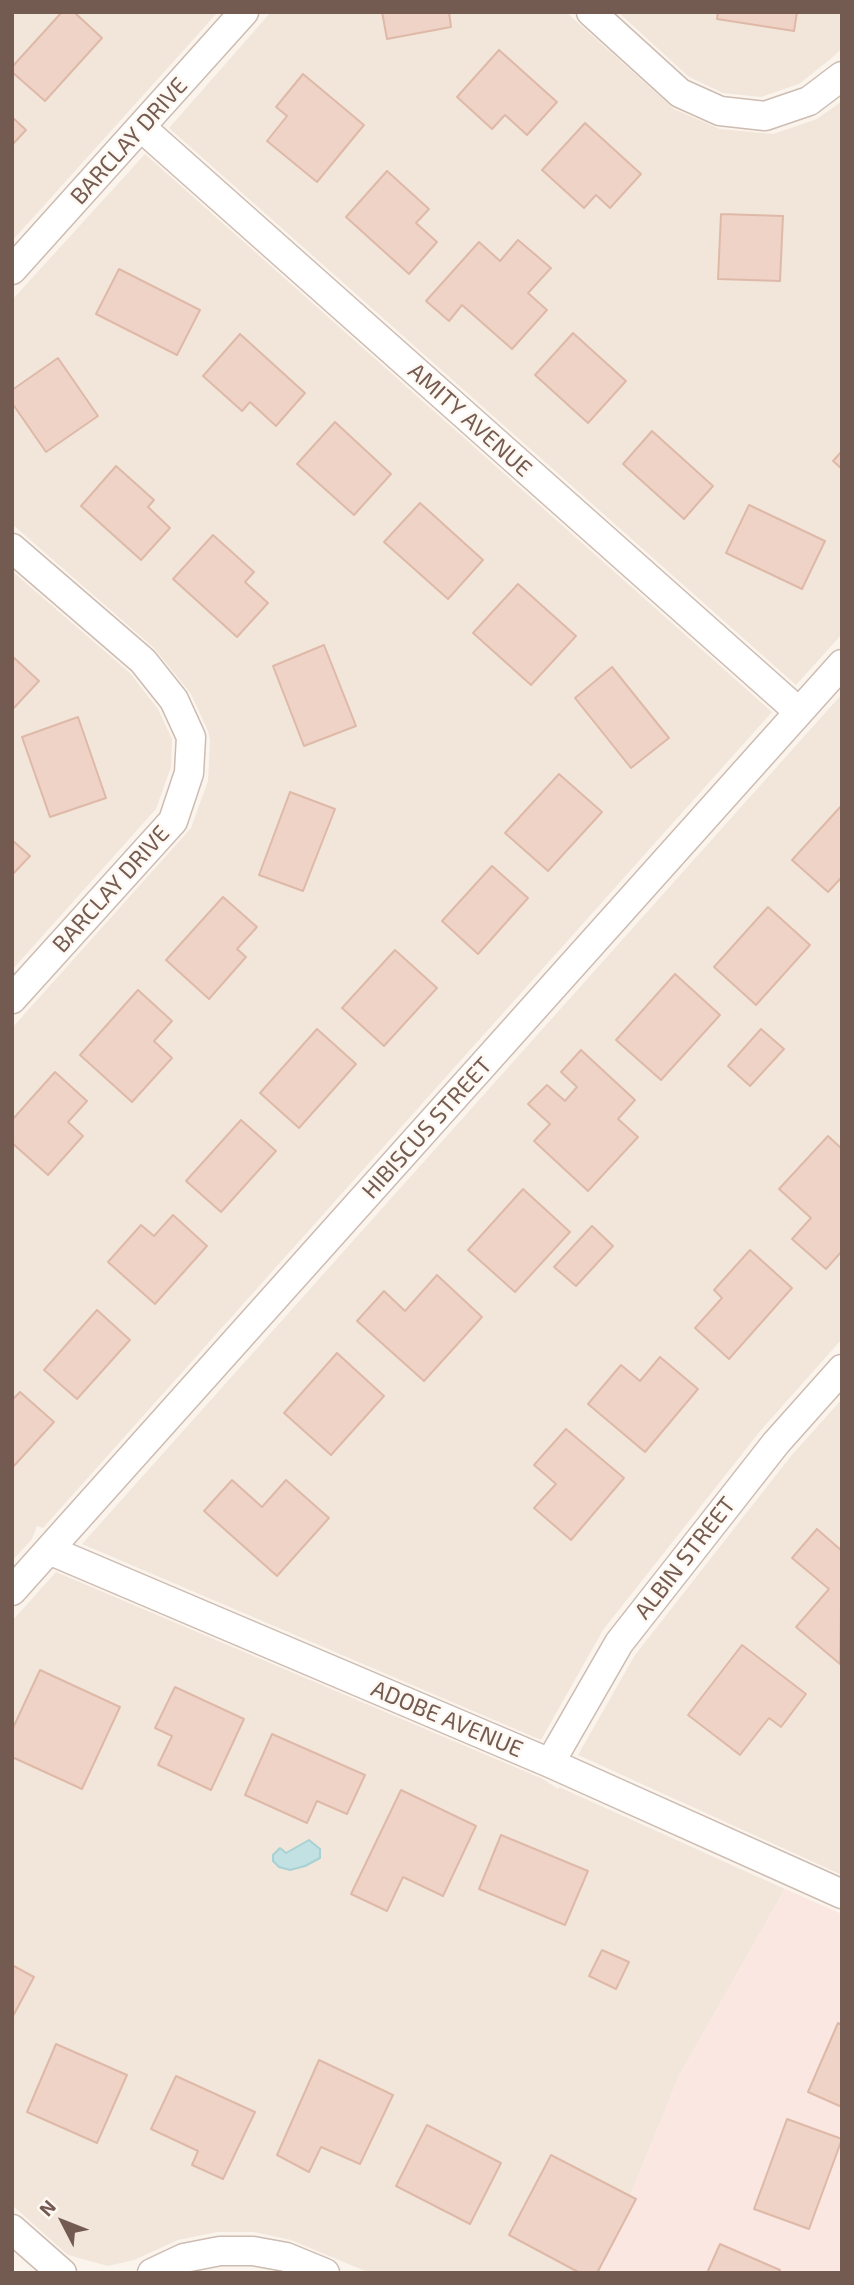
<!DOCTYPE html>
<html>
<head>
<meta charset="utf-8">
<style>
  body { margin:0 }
  #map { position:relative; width:854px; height:2285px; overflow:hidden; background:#fbf4ec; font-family:"Exo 2",sans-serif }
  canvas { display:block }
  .frame { position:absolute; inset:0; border:14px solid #745b51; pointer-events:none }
  .north { position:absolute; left:28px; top:2187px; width:70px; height:70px; -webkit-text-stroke:5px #fef8f2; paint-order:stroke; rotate:312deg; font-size:19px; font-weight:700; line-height:28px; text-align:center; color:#745b51 }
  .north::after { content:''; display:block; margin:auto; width:24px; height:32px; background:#745b51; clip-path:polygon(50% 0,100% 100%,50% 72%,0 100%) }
</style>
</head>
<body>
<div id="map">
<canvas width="854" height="2285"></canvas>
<div class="frame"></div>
<div class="north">N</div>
</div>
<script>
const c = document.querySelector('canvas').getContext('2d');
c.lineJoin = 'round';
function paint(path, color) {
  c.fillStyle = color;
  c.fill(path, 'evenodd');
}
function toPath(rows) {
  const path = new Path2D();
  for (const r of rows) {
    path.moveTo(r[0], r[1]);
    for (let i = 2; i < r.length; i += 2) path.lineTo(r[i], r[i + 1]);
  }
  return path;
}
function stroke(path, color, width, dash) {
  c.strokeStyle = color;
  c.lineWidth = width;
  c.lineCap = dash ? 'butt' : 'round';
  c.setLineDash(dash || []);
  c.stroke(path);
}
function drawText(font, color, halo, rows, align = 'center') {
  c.font = font + ' "Exo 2",sans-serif';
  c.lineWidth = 5;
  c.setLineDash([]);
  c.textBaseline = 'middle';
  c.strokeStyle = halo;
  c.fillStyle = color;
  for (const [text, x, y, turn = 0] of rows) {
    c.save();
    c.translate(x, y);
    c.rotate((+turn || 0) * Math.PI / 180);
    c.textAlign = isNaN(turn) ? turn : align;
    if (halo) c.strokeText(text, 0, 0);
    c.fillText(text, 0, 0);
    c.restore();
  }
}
const residential = toPath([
  [12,12,218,12,12,241],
  [271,12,566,12,674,109,720,129,773,134,817,119,842,101,842,634,796,685,169,128],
  [618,12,842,12,842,48,833,57,799,84,761,97,723,93,689,77],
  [145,154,772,712,43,1528,37,1526,32,1539,12,1561,12,1028,191,828,208,781,210,740,208,731,191,694,154,648,12,524,12,300],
  [12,571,130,673,158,709,172,739,171,767,156,809,12,970],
  [842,694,842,1339,761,1430,603,1630,541,1740,82,1544],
  [842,1399,842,1875,578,1755,635,1655,791,1456],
  [56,1572,543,1779,558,1789,559,1787,785,1889,679,2076,599,2273,370,2273,291,2240,254,2232,217,2232,178,2240,134,2260,108,2266,68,2255,12,2205,12,1621]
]);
const commercial = toPath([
  [785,1889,842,1914,840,2273,599,2273,679,2076]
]);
const water = toPath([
  [309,1840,320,1849,320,1858,305,1866,290,1870,279,1867,273,1861,273,1855,280,1848,286,1853,309,1840]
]);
const building = toPath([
  [62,12,74,12,102,38,45,101,12,72,12,67,62,12],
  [382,12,449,12,451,27,387,39,382,12],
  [718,12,797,12,794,31,717,19,718,12],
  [499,50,557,102,527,135,505,115,492,129,457,97,499,50],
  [303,74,364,125,317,182,267,141,287,116,276,107,303,74],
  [12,117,26,130,12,145,12,117],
  [585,123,641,174,610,208,596,195,584,208,542,170,585,123],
  [387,171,429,209,416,223,437,242,409,274,346,217,387,171],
  [721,214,783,216,780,281,718,279,721,214],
  [518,240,551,268,528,293,547,310,512,349,462,305,449,321,426,301,479,242,500,261,518,240],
  [119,269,200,310,177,355,96,314,119,269],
  [573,333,626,381,588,423,535,375,573,333],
  [240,334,305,393,276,426,250,402,242,411,203,376,240,334],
  [58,358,98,416,46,452,12,403,12,390,58,358],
  [335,422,391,474,354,515,297,464,335,422],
  [652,431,713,486,684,519,623,464,652,431],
  [842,451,842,469,833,461,842,451],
  [116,466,154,500,148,507,170,528,141,560,81,506,116,466],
  [420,503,483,560,448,599,384,542,420,503],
  [749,505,825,541,802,589,726,553,749,505],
  [213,535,254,572,245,582,268,603,237,637,173,579,213,535],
  [518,584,576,636,531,685,473,633,518,584],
  [324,645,356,726,304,746,273,666,324,645],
  [12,656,39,681,12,710,12,656],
  [612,667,669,738,631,768,575,698,612,667],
  [78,717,106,798,50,817,22,737,78,717],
  [559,774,602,812,548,871,505,833,559,774],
  [290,792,335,809,303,891,259,875,290,792],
  [842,805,842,877,828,892,792,860,842,805],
  [12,840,30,856,12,875,12,840],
  [492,866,528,898,478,954,442,921,492,866],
  [223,897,257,927,237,949,246,957,209,999,166,960,223,897],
  [768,907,810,945,756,1005,714,967,768,907],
  [395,950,437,988,384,1046,342,1008,395,950],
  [675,974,720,1015,661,1080,616,1040,675,974],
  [138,990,172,1021,154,1041,172,1058,132,1102,80,1055,138,990],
  [317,1029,356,1064,299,1128,260,1093,317,1029],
  [761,1029,784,1049,750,1086,728,1066,761,1029],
  [581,1050,635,1100,618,1119,638,1137,588,1191,534,1141,550,1124,528,1104,547,1085,565,1101,577,1087,561,1072,581,1050],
  [55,1072,87,1101,68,1122,83,1136,48,1175,12,1143,12,1120,55,1072],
  [241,1120,276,1151,221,1212,186,1181,241,1120],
  [828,1136,842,1149,842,1251,826,1269,792,1239,811,1218,779,1189,828,1136],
  [523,1189,570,1232,515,1292,468,1250,523,1189],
  [173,1215,207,1246,155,1304,108,1262,141,1225,154,1236,173,1215],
  [592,1226,613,1246,576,1286,554,1267,592,1226],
  [750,1250,792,1288,729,1359,695,1328,722,1298,714,1290,750,1250],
  [437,1275,482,1317,424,1381,357,1321,384,1291,405,1311,437,1275],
  [97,1310,130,1340,77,1399,44,1370,97,1310],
  [337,1353,384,1396,331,1455,284,1413,337,1353],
  [660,1357,698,1389,645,1452,588,1404,621,1365,640,1381,660,1357],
  [20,1392,54,1422,12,1468,12,1400,20,1392],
  [566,1429,624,1478,571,1540,534,1508,556,1484,534,1465,566,1429],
  [232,1480,262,1507,286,1480,329,1518,277,1576,204,1511,232,1480],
  [817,1529,842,1551,840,1664,796,1627,829,1589,792,1558,817,1529],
  [742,1645,806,1694,781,1727,769,1718,740,1755,688,1715,742,1645],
  [40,1670,120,1707,82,1789,12,1757,12,1730,40,1670],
  [175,1687,244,1719,211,1790,158,1765,172,1736,155,1728,175,1687],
  [272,1734,365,1775,347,1814,317,1801,307,1823,245,1795,272,1734],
  [401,1790,476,1826,443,1896,403,1877,387,1911,351,1894,401,1790],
  [501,1835,588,1871,565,1925,479,1889,501,1835],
  [602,1950,629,1962,616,1989,589,1976,602,1950],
  [12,1965,34,1977,12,2018,12,1965],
  [838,2023,842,2025,842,2107,808,2092,838,2023],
  [56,2044,127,2075,97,2143,27,2112,56,2044],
  [319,2060,393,2095,360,2164,321,2147,309,2172,277,2155,319,2060],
  [176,2076,255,2112,223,2179,192,2165,198,2151,151,2129,176,2076],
  [787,2119,842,2139,809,2229,754,2209,787,2119],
  [427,2125,501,2163,470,2224,396,2186,427,2125],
  [551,2155,636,2199,597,2273,580,2273,509,2235,551,2155],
  [720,2244,780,2270,779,2273,707,2273,720,2244]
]);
const street = toPath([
  [591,12,680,93,720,111,765,116,809,101,842,76],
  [142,128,799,712],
  [12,270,244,12],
  [12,548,143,661,174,700,191,737,189,773,173,821,12,999],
  [49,1550,550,1763,842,1894],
  [12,1591,842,664],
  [550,1763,619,1643,776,1443,842,1369],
  [12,2229,62,2273],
  [152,2273,184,2258,220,2251,253,2251,286,2257,325,2273]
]);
const streetNames = [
  ["BARCLAY DRIVE",129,141,-48],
  ["AMITY AVENUE",470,420,42],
  ["BARCLAY DRIVE",111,889,-48],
  ["HIBISCUS STREET",427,1128,-48],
  ["ALBIN STREET",685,1558,-52],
  ["ADOBE AVENUE",447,1719,23]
];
paint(residential, '#f2e6db');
paint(commercial, '#fae7e1');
paint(water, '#c2e1e3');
stroke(water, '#a9d1d4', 2);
paint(building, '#eed3c6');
stroke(building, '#dfb9a8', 2);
stroke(street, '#cdbcb2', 31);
stroke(street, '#fff', 28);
drawText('23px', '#745b51', '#fef8f2', streetNames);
</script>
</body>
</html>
